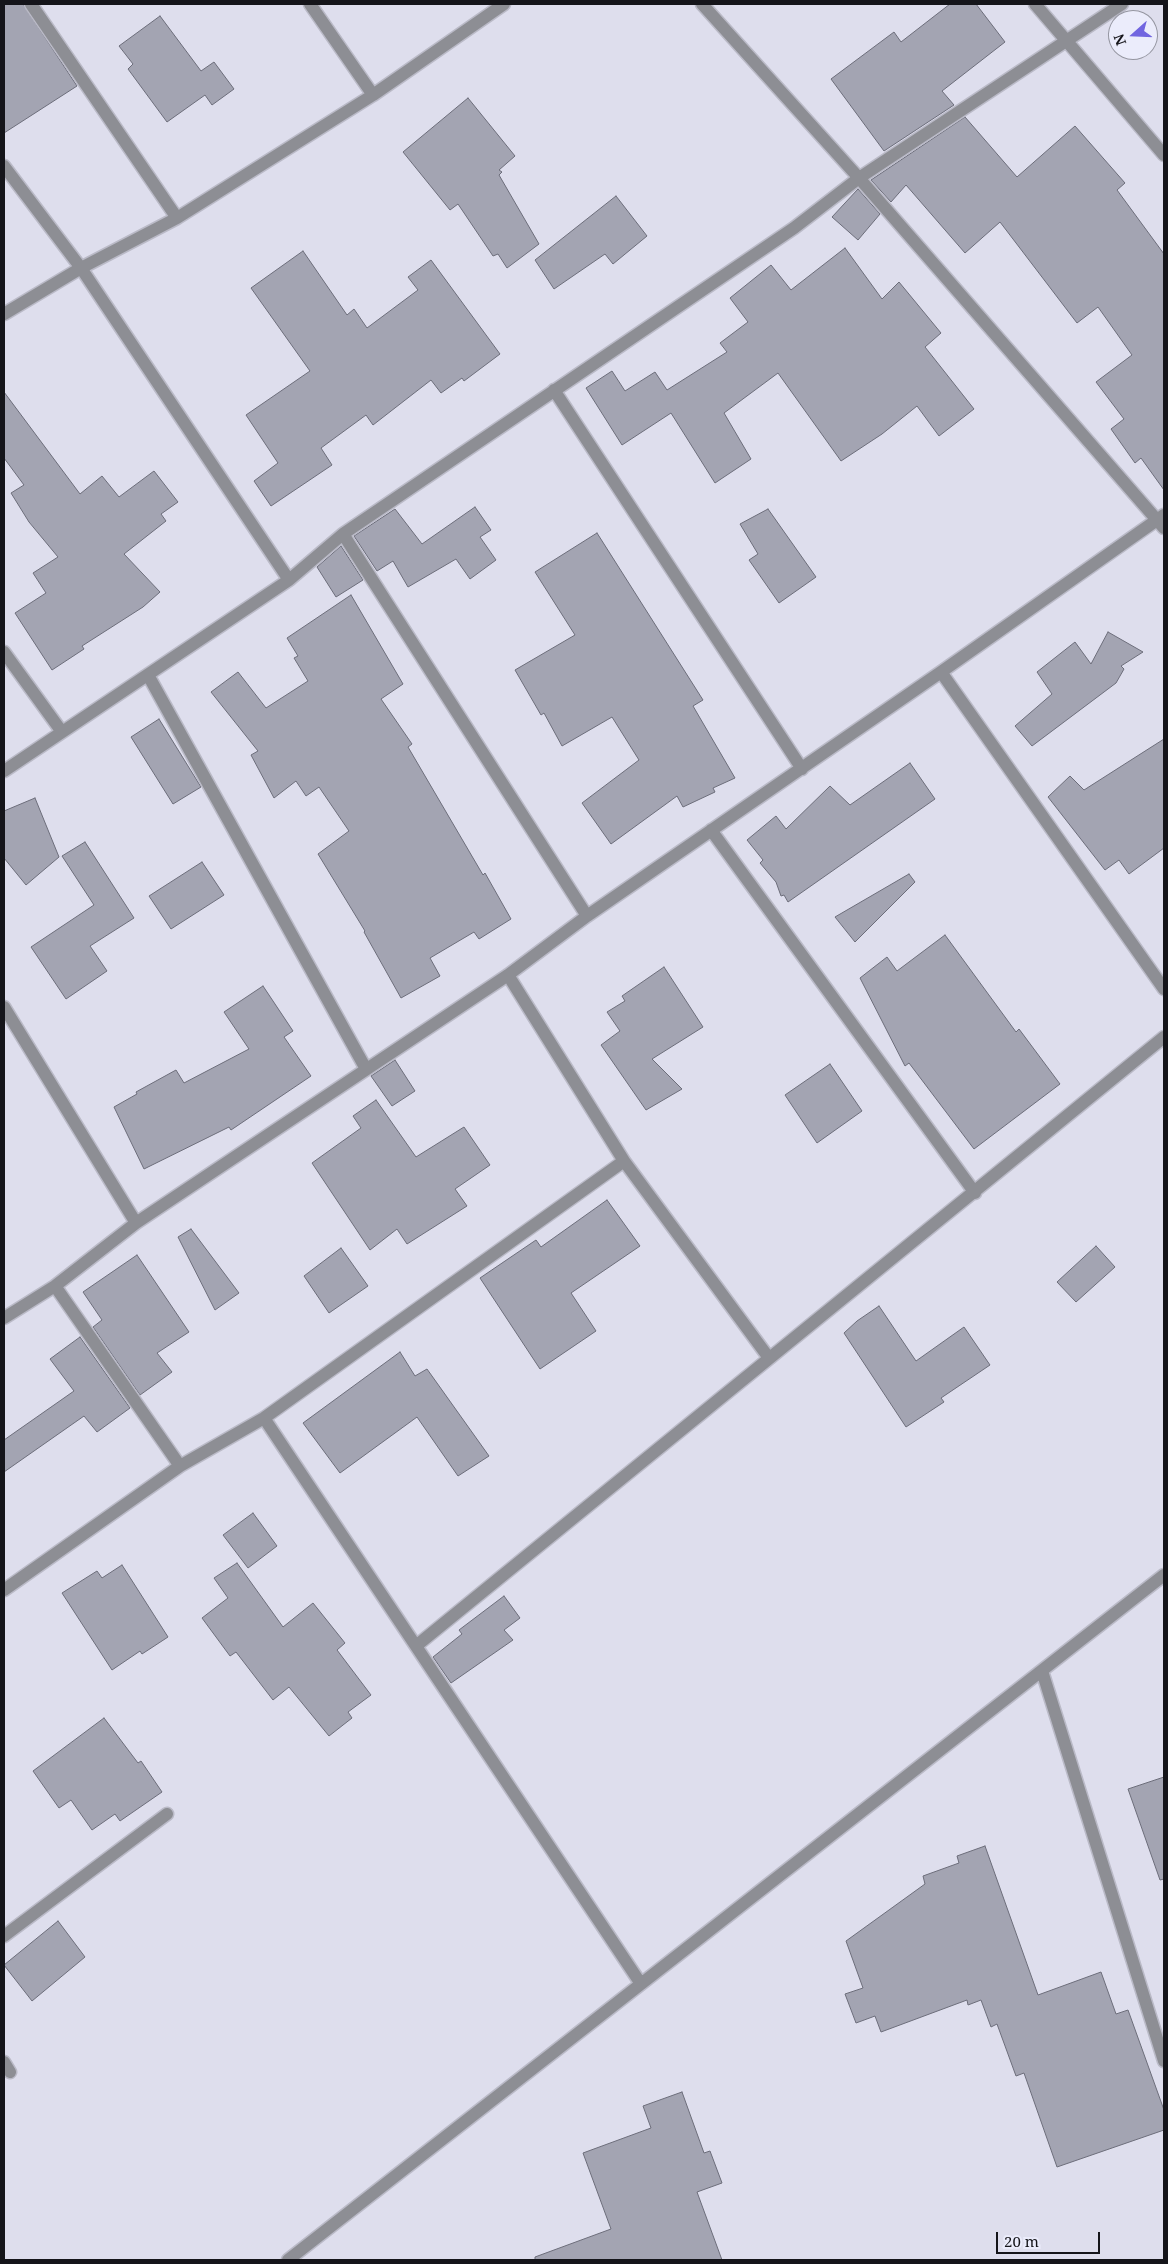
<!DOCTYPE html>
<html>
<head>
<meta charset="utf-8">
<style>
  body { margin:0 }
  #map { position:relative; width:1168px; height:2264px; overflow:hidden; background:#dedeed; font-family:"Noto Serif",serif }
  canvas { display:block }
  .frame { position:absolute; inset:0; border:5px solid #15151a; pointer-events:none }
  .north { position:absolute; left:1108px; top:10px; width:50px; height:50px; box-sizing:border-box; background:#ebecfb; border:1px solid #9596a1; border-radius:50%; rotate:250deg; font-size:14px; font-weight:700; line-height:20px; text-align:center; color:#15151a }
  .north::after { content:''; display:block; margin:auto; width:18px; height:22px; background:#7165e0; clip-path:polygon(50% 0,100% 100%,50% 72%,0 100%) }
  .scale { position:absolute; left:996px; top:2232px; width:104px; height:22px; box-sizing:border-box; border:2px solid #15151a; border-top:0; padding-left:6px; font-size:15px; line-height:18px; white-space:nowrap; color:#15151a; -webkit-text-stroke:4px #ebecfb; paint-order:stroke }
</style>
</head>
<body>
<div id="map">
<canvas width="1168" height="2264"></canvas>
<div class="frame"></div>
<div class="north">N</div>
<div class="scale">20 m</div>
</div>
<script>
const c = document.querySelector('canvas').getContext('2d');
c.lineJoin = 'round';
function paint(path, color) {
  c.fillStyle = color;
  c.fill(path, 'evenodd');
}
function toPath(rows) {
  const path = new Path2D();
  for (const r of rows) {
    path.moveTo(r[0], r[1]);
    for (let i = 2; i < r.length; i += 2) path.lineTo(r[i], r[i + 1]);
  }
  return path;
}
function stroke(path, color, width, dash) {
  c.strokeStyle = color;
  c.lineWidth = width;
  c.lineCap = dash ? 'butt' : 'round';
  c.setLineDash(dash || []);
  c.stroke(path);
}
const building = toPath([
  [4,4,23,4,77,86,4,133,4,4],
  [950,4,976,4,1005,42,942,91,954,105,884,151,831,79,894,32,901,42,950,4],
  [160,16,201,71,214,62,234,89,212,105,205,95,167,122,128,69,133,64,119,46,160,16],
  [468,98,515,156,499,170,502,172,499,175,539,244,507,268,498,254,493,256,458,204,450,210,403,152,468,98],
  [965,117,1017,177,1075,126,1125,183,1117,190,1164,254,1164,490,1141,458,1135,463,1111,429,1124,419,1096,382,1132,355,1098,307,1077,323,1000,222,965,253,906,185,891,202,871,180,965,117],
  [858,189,880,214,858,240,832,217,858,189],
  [616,196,647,236,613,264,605,254,554,289,535,260,616,196],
  [845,248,882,299,899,282,941,333,925,347,974,409,939,436,917,406,882,434,841,461,778,373,724,413,751,459,715,483,671,413,622,445,586,388,612,371,625,391,655,372,667,390,727,352,720,343,748,322,730,298,771,265,791,290,845,248],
  [303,251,347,315,354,309,367,328,418,290,408,277,431,260,500,354,464,381,462,378,441,393,431,380,373,425,366,415,321,448,332,465,271,506,254,481,278,463,246,415,310,371,251,288,303,251],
  [4,392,80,494,102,476,119,497,154,471,178,502,161,514,166,521,124,554,160,592,143,607,82,646,84,649,52,670,15,613,46,593,33,573,58,557,29,522,11,493,24,485,4,458,4,392],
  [475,507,491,530,480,537,496,560,470,579,456,559,408,587,393,561,377,571,354,536,395,509,422,544,475,507],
  [768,509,816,577,779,603,749,560,758,554,740,524,768,509],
  [597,533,703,700,693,706,735,778,713,788,715,792,683,807,677,796,611,844,582,803,639,760,612,717,562,746,544,713,541,715,515,670,575,635,535,572,597,533],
  [341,546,363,580,336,597,317,567,341,546],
  [351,595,403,684,381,699,412,744,408,747,483,875,485,873,511,919,479,939,474,932,430,958,440,976,401,998,364,932,365,931,318,854,349,831,319,787,306,796,296,781,274,798,251,755,258,751,211,692,238,672,266,708,308,681,294,658,298,656,287,638,351,595],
  [1108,632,1143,652,1121,666,1124,669,1116,683,1032,746,1015,726,1052,694,1037,672,1075,642,1091,664,1108,632],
  [159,719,201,787,173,804,131,737,159,719],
  [1164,739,1164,848,1129,874,1119,860,1105,870,1048,797,1070,776,1084,790,1164,739],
  [910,763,935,799,788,902,784,895,781,896,776,882,760,863,763,860,747,840,776,816,786,829,830,786,850,805,910,763],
  [35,798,59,857,26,885,4,858,4,811,35,798],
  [85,842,134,918,90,946,107,971,66,999,31,947,94,905,62,856,85,842],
  [202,862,224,895,171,929,149,896,202,862],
  [909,874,915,882,855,942,835,917,909,874],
  [945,935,1016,1032,1019,1029,1060,1084,974,1149,909,1063,905,1066,860,978,887,957,897,971,945,935],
  [664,967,703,1027,652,1059,682,1089,646,1110,601,1045,620,1031,607,1012,625,1001,622,996,664,967],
  [263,986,293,1031,284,1037,311,1076,231,1130,229,1127,144,1169,114,1107,137,1094,136,1092,176,1070,184,1083,249,1049,224,1012,263,986],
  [395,1060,415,1091,392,1106,371,1076,395,1060],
  [830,1064,862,1111,817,1143,785,1095,830,1064],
  [376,1100,416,1157,464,1127,490,1165,455,1189,467,1206,407,1244,397,1229,370,1250,312,1163,361,1128,353,1116,376,1100],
  [607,1200,640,1246,571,1293,596,1331,540,1369,480,1278,536,1240,541,1247,607,1200],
  [191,1229,239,1293,215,1310,178,1237,191,1229],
  [1096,1246,1115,1267,1076,1302,1057,1282,1096,1246],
  [341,1248,368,1286,329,1313,304,1276,341,1248],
  [137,1255,189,1332,157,1353,172,1372,140,1395,93,1327,102,1320,83,1292,137,1255],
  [879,1306,916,1361,964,1327,990,1365,941,1398,944,1402,906,1427,844,1333,857,1321,879,1306],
  [80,1337,130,1408,97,1432,84,1416,4,1472,4,1440,74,1391,50,1359,80,1337],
  [400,1352,415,1376,427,1369,489,1456,458,1476,417,1417,340,1473,303,1423,400,1352],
  [253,1513,277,1546,248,1568,223,1535,253,1513],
  [237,1563,283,1627,313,1603,345,1643,337,1650,371,1695,348,1712,352,1718,329,1736,289,1687,273,1700,236,1652,230,1656,202,1618,228,1598,214,1578,237,1563],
  [122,1565,168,1637,142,1654,140,1651,112,1670,62,1593,97,1571,102,1578,122,1565],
  [504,1596,520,1618,504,1630,513,1640,451,1683,433,1657,462,1634,459,1630,504,1596],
  [104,1718,138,1763,141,1761,162,1792,120,1821,115,1814,92,1830,71,1800,59,1808,33,1771,104,1718],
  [1164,1777,1164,1879,1160,1880,1128,1789,1164,1777],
  [985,1846,1038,1995,1101,1972,1116,2014,1128,2010,1164,2110,1164,2130,1057,2167,1024,2073,1016,2076,997,2024,991,2027,981,2000,968,2005,967,2000,881,2032,875,2016,856,2023,845,1994,863,1988,846,1941,925,1884,923,1876,959,1863,957,1856,985,1846],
  [58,1921,85,1957,32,2001,4,1965,58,1921],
  [682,2092,704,2153,710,2151,722,2183,697,2192,722,2260,535,2260,535,2257,611,2229,583,2153,651,2128,643,2106,682,2092]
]);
const street = toPath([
  [31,4,177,218],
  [310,4,373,95],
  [702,4,859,178,1164,528],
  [1035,4,1164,155],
  [4,166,81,268,289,580],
  [4,314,81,268,177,218,373,95,504,4],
  [554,390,802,769],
  [343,534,587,916],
  [4,652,62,732],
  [941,672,1164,989],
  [148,675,366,1069],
  [4,771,289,580,343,534,794,228,859,178,1122,4],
  [711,830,975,1193],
  [508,975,624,1161,769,1358],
  [4,1007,136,1223],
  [55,1286,180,1466],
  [4,1318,55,1286,136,1223,508,975,587,916,941,672,1164,515],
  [264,1418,641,1984],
  [4,1590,180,1466,264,1418,624,1161],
  [416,1646,1164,1037],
  [1042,1671,1164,2061],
  [4,1936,167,1814],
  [4,2062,10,2072],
  [288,2260,1164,1575]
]);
paint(building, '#a3a4b2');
stroke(building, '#6c6d7a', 1);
stroke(street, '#babac7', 15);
stroke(street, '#8d8e94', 12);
</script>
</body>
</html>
